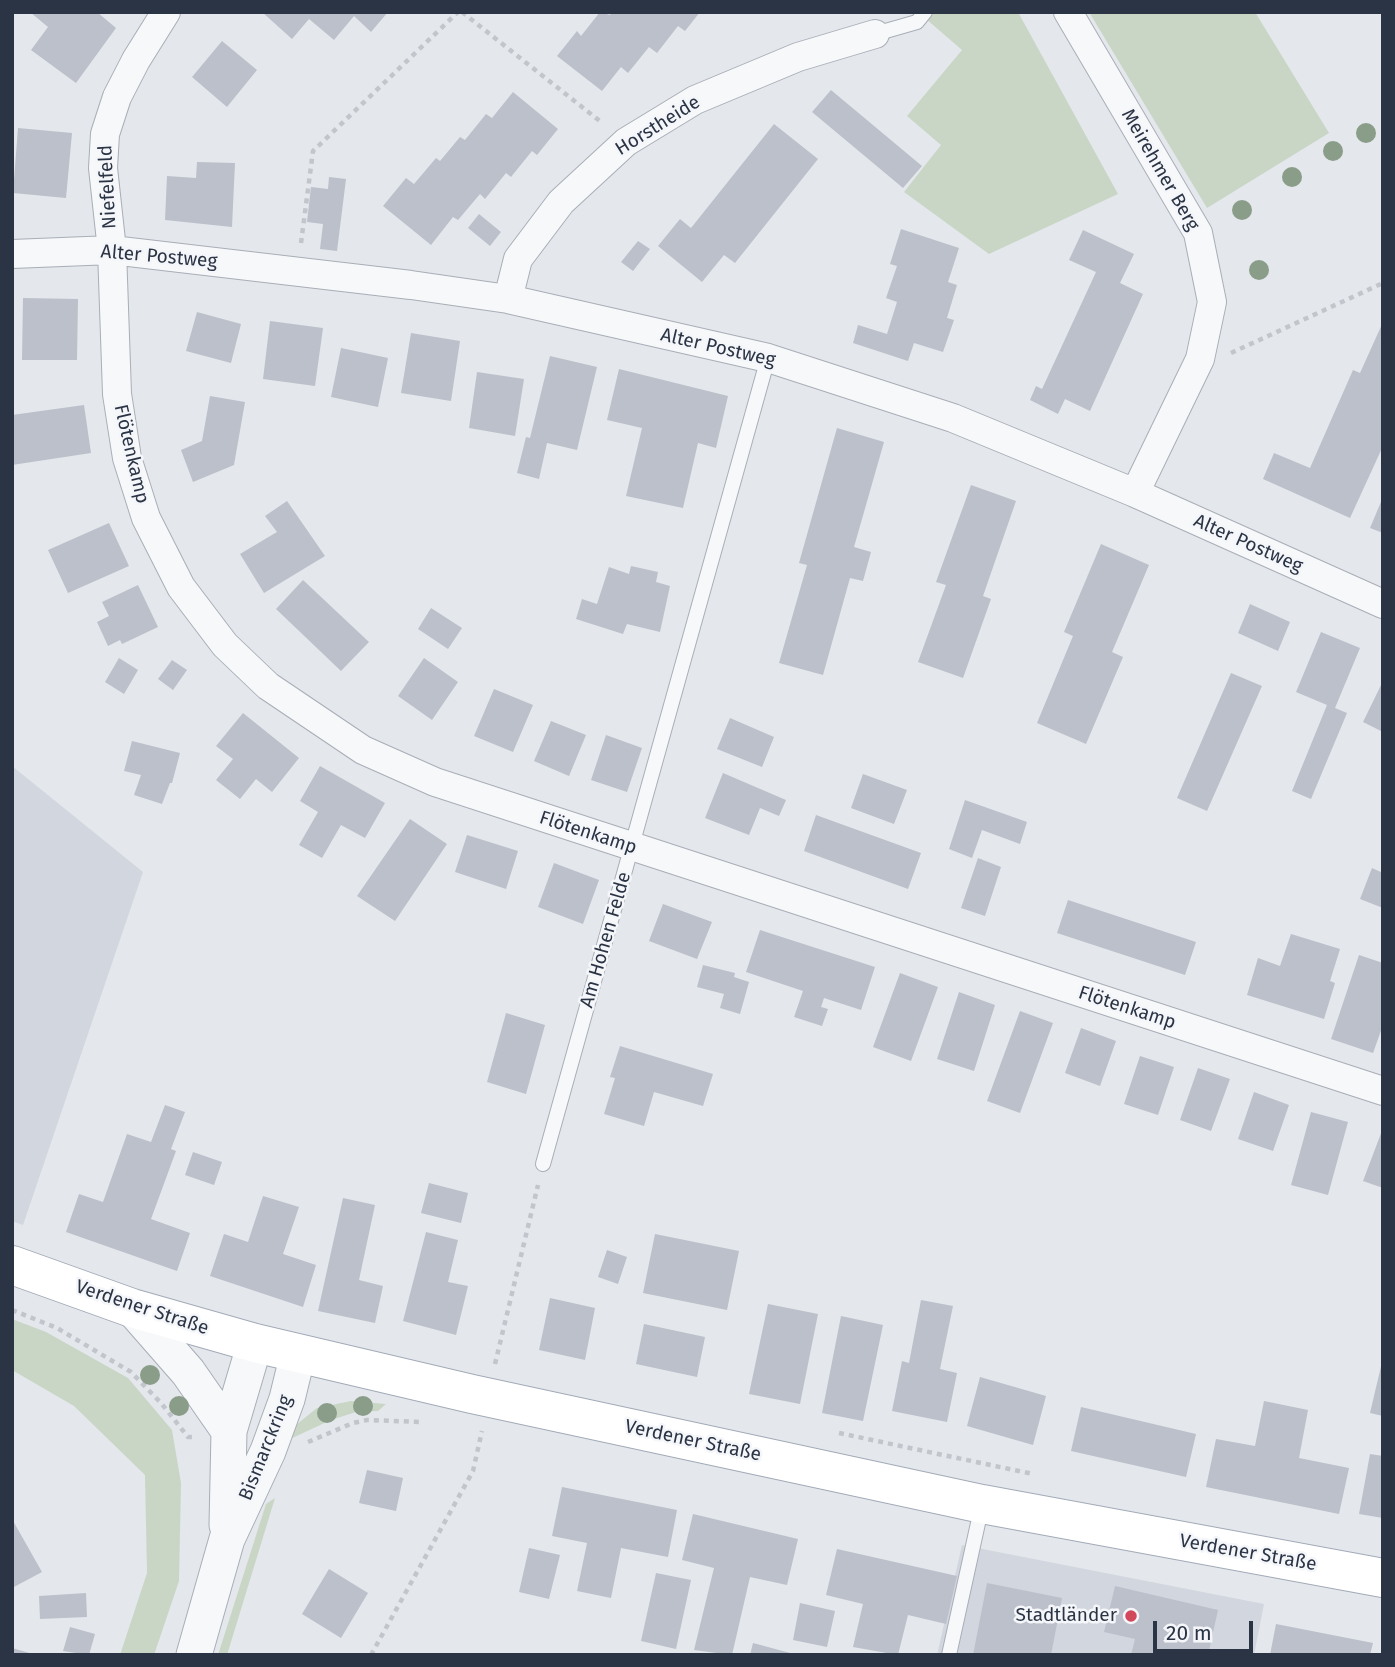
<!DOCTYPE html>
<html>
<head>
<meta charset="utf-8">
<style>
  body { margin:0 }
  #map { position:relative; width:1395px; height:1667px; overflow:hidden; background:#e4e7ec; font-family:"Fira Sans",sans-serif }
  canvas { display:block }
  .frame { position:absolute; inset:0; border:14px solid #2b3445; pointer-events:none }
  .scale { position:absolute; left:1153px; top:1621px; width:100px; height:32px; box-sizing:border-box; border:4px solid #2b3445; border-top:0; padding-left:9px; font-size:21px; line-height:24px; white-space:nowrap; color:#2b3445; -webkit-text-stroke:5px #f4f6f9; paint-order:stroke }
</style>
</head>
<body>
<div id="map">
<canvas width="1395" height="1667"></canvas>
<div class="frame"></div>
<div class="scale">20 m</div>
</div>
<script>
const c = document.querySelector('canvas').getContext('2d');
c.lineJoin = 'round';
function paint(path, color) {
  c.fillStyle = color;
  c.fill(path, 'evenodd');
}
function toPath(rows) {
  const path = new Path2D();
  for (const r of rows) {
    path.moveTo(r[0], r[1]);
    for (let i = 2; i < r.length; i += 2) path.lineTo(r[i], r[i + 1]);
  }
  return path;
}
function stroke(path, color, width, dash) {
  c.strokeStyle = color;
  c.lineWidth = width;
  c.lineCap = dash ? 'butt' : 'round';
  c.setLineDash(dash || []);
  c.stroke(path);
}
function drawText(font, color, halo, rows, align = 'center') {
  c.font = font + ' "Fira Sans",sans-serif';
  c.lineWidth = 5;
  c.setLineDash([]);
  c.textBaseline = 'middle';
  c.strokeStyle = halo;
  c.fillStyle = color;
  for (const [text, x, y, turn = 0] of rows) {
    c.save();
    c.translate(x, y);
    c.rotate((+turn || 0) * Math.PI / 180);
    c.textAlign = isNaN(turn) ? turn : align;
    if (halo) c.strokeText(text, 0, 0);
    c.fillText(text, 0, 0);
    c.restore();
  }
}
const built = toPath([
  [12,766,143,872,23,1225,12,1221],
  [962,1545,1264,1604,1254,1655,937,1655]
]);
const green = toPath([
  [918,12,1018,12,1118,194,989,254,904,192,941,145,907,116,962,50],
  [1089,12,1255,12,1329,133,1207,208],
  [12,1319,46,1332,128,1378,172,1430,181,1483,179,1581,154,1655,120,1655,147,1573,145,1475,74,1406,12,1370],
  [351,1401,386,1404,378,1411,356,1412,331,1420,288,1440,296,1425,317,1408],
  [275,1498,227,1655,218,1655,266,1504]
]);
const building = toPath([
  [30,12,97,12,116,28,76,83,31,50,48,27],
  [262,12,388,12,371,32,354,16,334,40,309,19,292,39],
  [600,12,610,15,612,12,700,12,685,31,678,26,657,53,649,47,628,73,621,67,602,91,557,56,577,31,581,36],
  [222,41,257,70,227,107,192,77],
  [831,90,922,166,903,188,812,112],
  [513,92,558,129,537,155,532,151,511,177,506,173,485,199,480,194,458,220,453,217,431,245,383,206,406,178,414,184,436,158,440,161,460,137,465,140,486,114,492,118],
  [774,124,818,159,735,263,724,255,702,282,658,246,680,219,691,228],
  [18,128,72,133,66,198,13,193],
  [197,162,235,163,232,227,165,220,167,176,196,178],
  [329,177,346,179,337,251,320,249,323,224,307,222,311,187,328,189],
  [479,214,501,232,490,246,468,228],
  [901,229,959,248,948,282,957,285,947,318,954,320,943,352,914,343,908,361,853,343,858,325,887,334,897,302,886,298,897,266,890,264],
  [1083,230,1134,254,1120,283,1143,294,1090,411,1065,399,1058,414,1030,400,1036,386,1042,389,1096,272,1069,260],
  [638,241,650,249,633,271,621,262],
  [23,298,78,299,77,360,22,360],
  [197,312,241,324,231,363,186,351],
  [270,321,323,328,315,386,263,379],
  [1383,322,1383,446,1350,518,1263,479,1274,453,1310,468,1353,370,1360,373],
  [411,333,460,341,451,401,401,393],
  [341,348,388,358,378,407,331,397],
  [550,356,597,367,577,450,547,443,539,479,517,473,526,437,530,438],
  [619,369,728,396,716,448,698,443,683,508,626,496,642,428,607,420],
  [477,372,524,379,515,436,469,428],
  [210,396,245,402,234,465,193,482,181,450,202,441],
  [84,405,91,453,12,465,12,415],
  [837,428,884,442,854,547,871,552,863,581,850,578,823,675,779,663,807,565,799,563],
  [971,485,1016,501,983,596,991,599,963,678,918,662,946,585,936,582],
  [1383,497,1383,533,1370,528],
  [287,501,325,556,264,593,240,554,277,532,265,516],
  [109,523,129,566,68,593,48,550],
  [1101,544,1149,565,1112,652,1123,657,1086,744,1037,723,1073,636,1064,632],
  [631,566,658,572,656,582,670,586,660,632,627,624,623,634,576,619,582,599,597,604,609,567,629,574],
  [303,580,369,642,341,671,276,609],
  [138,585,158,627,122,644,120,640,108,646,97,622,109,616,102,602],
  [1250,604,1290,622,1278,651,1238,633],
  [431,608,462,628,448,649,418,629],
  [1321,632,1360,648,1335,708,1347,713,1311,799,1292,791,1327,705,1296,692],
  [119,658,138,670,124,694,105,682],
  [424,658,458,682,432,720,398,696],
  [172,660,187,670,173,690,158,679],
  [1231,673,1262,686,1207,811,1177,798],
  [1383,681,1383,732,1363,722],
  [494,689,533,705,513,752,474,736],
  [243,713,299,758,272,792,256,779,240,799,216,780,233,759,216,746],
  [730,718,774,737,762,767,717,749],
  [551,721,586,735,569,776,534,761],
  [606,735,642,748,627,792,591,780],
  [132,741,180,753,172,783,170,783,162,804,134,795,141,775,124,771],
  [320,766,385,803,365,838,341,825,322,858,299,845,318,812,300,801],
  [723,773,786,800,779,816,760,808,749,835,705,818],
  [863,774,907,790,894,824,851,808],
  [965,800,1027,822,1020,844,982,830,972,858,949,849],
  [816,815,921,853,908,889,804,851],
  [410,819,447,844,395,921,357,896],
  [467,835,518,851,506,889,455,872],
  [978,858,1001,867,985,916,961,908],
  [554,863,599,880,583,924,538,907],
  [1372,868,1383,873,1383,908,1360,899],
  [1068,900,1196,942,1185,975,1057,933],
  [663,904,712,922,697,959,649,941],
  [760,930,875,967,861,1010,824,998,821,1007,828,1009,822,1026,794,1017,803,991,746,972],
  [1291,934,1340,949,1330,981,1335,983,1324,1019,1247,995,1258,958,1280,966],
  [1359,955,1383,963,1383,1025,1373,1053,1331,1039],
  [703,965,735,973,734,977,749,982,740,1014,720,1008,724,994,697,987],
  [900,973,938,987,911,1061,873,1047],
  [959,992,995,1005,974,1071,937,1059],
  [1020,1011,1053,1023,1020,1113,987,1101],
  [506,1013,545,1025,526,1094,487,1082],
  [1081,1028,1116,1041,1100,1086,1065,1073],
  [620,1046,713,1074,703,1106,654,1092,644,1126,604,1114,615,1078,610,1077],
  [1140,1056,1174,1067,1158,1115,1124,1104],
  [1198,1068,1230,1079,1211,1131,1180,1120],
  [1254,1092,1289,1105,1273,1151,1238,1139],
  [165,1105,185,1112,171,1149,176,1151,151,1219,190,1233,177,1271,66,1232,79,1194,103,1202,127,1134,151,1142],
  [1311,1112,1348,1122,1328,1195,1291,1185],
  [1383,1128,1383,1188,1363,1181],
  [193,1152,222,1162,214,1185,185,1175],
  [429,1183,468,1193,461,1223,421,1213],
  [263,1196,299,1207,283,1254,316,1265,303,1307,210,1276,224,1234,248,1242],
  [343,1198,375,1205,359,1280,383,1286,375,1323,318,1311],
  [426,1232,458,1240,448,1282,468,1286,456,1335,403,1321],
  [655,1234,739,1251,727,1310,643,1293],
  [607,1250,627,1257,618,1284,598,1277],
  [550,1298,595,1308,585,1360,539,1350],
  [921,1300,953,1306,940,1369,957,1373,947,1422,892,1411,902,1361,909,1363],
  [768,1304,818,1314,800,1404,749,1394],
  [841,1316,883,1325,863,1421,822,1413],
  [644,1324,705,1337,697,1377,636,1364],
  [1382,1362,1383,1362,1383,1416,1370,1413],
  [980,1377,1046,1396,1033,1445,967,1426],
  [1264,1401,1308,1410,1299,1458,1349,1468,1339,1514,1206,1487,1216,1439,1255,1446],
  [1081,1407,1196,1434,1186,1477,1071,1451],
  [1370,1454,1383,1456,1383,1518,1359,1514],
  [367,1470,403,1478,396,1511,359,1503],
  [562,1487,677,1510,668,1557,621,1548,611,1598,577,1591,587,1543,552,1536],
  [693,1514,798,1539,787,1585,750,1577,732,1655,694,1650,714,1568,682,1560],
  [12,1519,42,1572,12,1588],
  [529,1548,560,1555,549,1599,519,1592],
  [837,1549,957,1576,946,1624,908,1615,898,1655,853,1647,863,1604,826,1595],
  [329,1569,368,1593,341,1638,302,1614],
  [656,1573,691,1580,676,1649,641,1641],
  [987,1583,1062,1598,1051,1655,973,1655],
  [1115,1586,1218,1610,1208,1655,1131,1655,1135,1639,1104,1632],
  [86,1593,87,1617,40,1619,39,1596],
  [800,1603,835,1611,827,1647,793,1640],
  [1276,1624,1373,1643,1370,1655,1270,1655],
  [70,1627,95,1634,89,1655,63,1651],
  [753,1643,794,1654,794,1655,750,1655],
  [12,1648,33,1654,33,1655,12,1655]
]);
const path = toPath([
  [462,12,601,122],
  [301,243,313,151,458,12],
  [1231,353,1383,283],
  [12,1310,57,1328,131,1372,161,1403,188,1437,192,1437],
  [495,1364,538,1185],
  [839,1433,1033,1474],
  [308,1442,353,1423,367,1420,421,1422],
  [371,1655,473,1471,482,1431]
]);
const service = toPath([
  [875,34,917,22,925,12],
  [543,1164,768,358],
  [949,1655,982,1505]
]);
const minor = toPath([
  [166,12,136,60,117,97,105,134,103,168,112,250,117,394,127,458,146,518,181,587,225,645,268,686,363,750,435,782,1383,1091],
  [1068,12,1198,233,1212,302,1200,359,1135,493],
  [12,254,112,250,411,285,508,299,768,358,953,418,1135,493,1383,604],
  [508,299,518,259,561,202,626,142,695,100,798,57,875,34]
]);
const tertiary = toPath([
  [132,1308,188,1372,229,1431],
  [227,1525,229,1431,255,1343],
  [194,1655,227,1539,268,1451,287,1399,298,1354]
]);
const primary = toPath([
  [12,1265,132,1308,255,1343,472,1394,982,1504,1383,1578]
]);
const trees = [
  [1366,133],
  [1333,151],
  [1292,177],
  [1242,210],
  [1259,270],
  [150,1375],
  [179,1406],
  [363,1406],
  [327,1413]
];
const markers = [
  [1131,1616,7,"#d1495b"]
];
const streetNames = [
  ["Horstheide",658,126,-32],
  ["Meirehmer Berg",1160,170,60],
  ["Niefelfeld",108,187,-93],
  ["Alter Postweg",159,257,5],
  ["Alter Postweg",718,348,13],
  ["Flötenkamp",131,454,77],
  ["Alter Postweg",1248,544,24],
  ["Flötenkamp",588,833,18],
  ["Am Hohen Felde",606,940,-74],
  ["Flötenkamp",1127,1008,18],
  ["Verdener Straße",142,1308,18],
  ["Verdener Straße",693,1441,12],
  ["Bismarckring",266,1448,-68],
  ["Verdener Straße",1248,1553,10]
];
const poiNames = [
  ["Stadtländer",1117,1616]
];
paint(built, '#d2d6de');
paint(green, '#c9d6c5');
paint(building, '#bbc0ca');
stroke(service, '#a9aeb7', 16);
stroke(minor, '#a9aeb7', 30);
stroke(tertiary, '#a9aeb7', 37);
stroke(primary, '#a3abb8', 40);
stroke(path, '#c2c5cb', 4.5, [5, 5]);
stroke(service, '#f7f8fa', 14);
stroke(minor, '#f7f8fa', 28);
stroke(tertiary, '#f7f8fa', 35);
stroke(primary, '#fff', 38);
c.fillStyle = '#899d89';
for (const [x, y] of trees) {
  c.beginPath();
  c.arc(x, y, 10, 0, 2 * Math.PI);
  c.fill();
}
for (const [x, y, r, color] of markers) {
  const dot = new Path2D();
  dot.arc(x, y, r, 0, 2 * Math.PI);
  c.fillStyle = color;
  c.fill(dot);
  stroke(dot, '#f4f6f9', 2.5);
}
drawText('19px', '#2b3445', '#f4f6f9', streetNames);
drawText('19px', '#2b3445', '#f4f6f9', poiNames, 'right');
</script>
</body>
</html>
